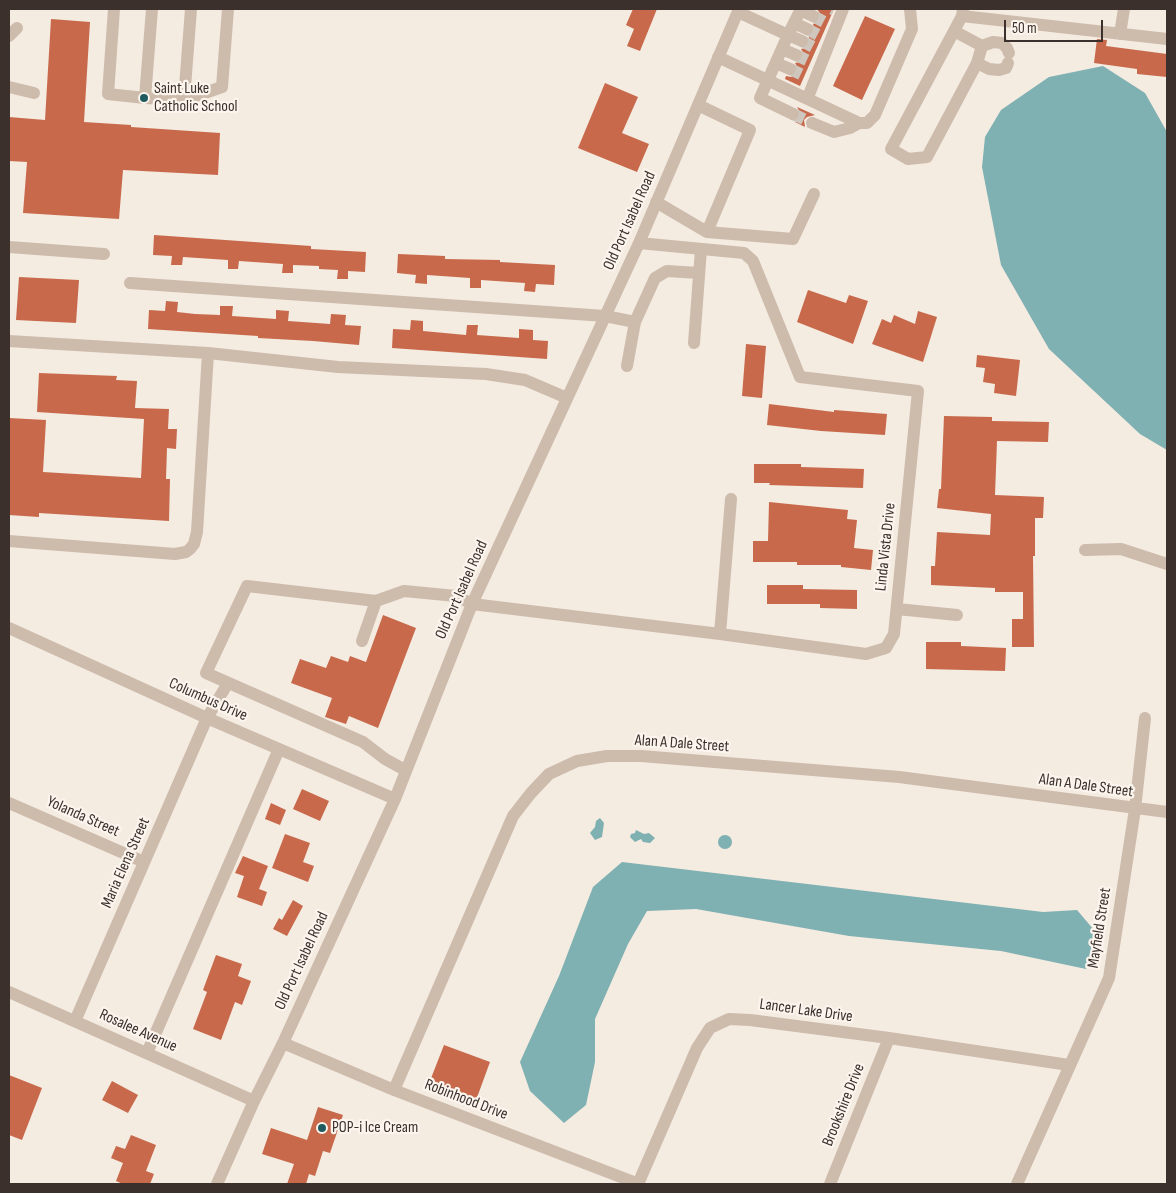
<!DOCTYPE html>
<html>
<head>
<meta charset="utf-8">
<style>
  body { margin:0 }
  #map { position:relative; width:1176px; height:1193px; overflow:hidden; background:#f4ebe1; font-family:"Sofia Sans Condensed",sans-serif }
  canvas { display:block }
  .frame { position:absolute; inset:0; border:10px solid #3b302b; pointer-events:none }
  .scale { position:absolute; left:1004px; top:20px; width:99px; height:22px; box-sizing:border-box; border:2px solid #3b302b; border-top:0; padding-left:6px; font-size:15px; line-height:18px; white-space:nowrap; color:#3b302b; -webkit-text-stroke:4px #fbf5ee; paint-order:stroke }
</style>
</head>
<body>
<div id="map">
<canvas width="1176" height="1193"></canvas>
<div class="frame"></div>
<div class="scale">50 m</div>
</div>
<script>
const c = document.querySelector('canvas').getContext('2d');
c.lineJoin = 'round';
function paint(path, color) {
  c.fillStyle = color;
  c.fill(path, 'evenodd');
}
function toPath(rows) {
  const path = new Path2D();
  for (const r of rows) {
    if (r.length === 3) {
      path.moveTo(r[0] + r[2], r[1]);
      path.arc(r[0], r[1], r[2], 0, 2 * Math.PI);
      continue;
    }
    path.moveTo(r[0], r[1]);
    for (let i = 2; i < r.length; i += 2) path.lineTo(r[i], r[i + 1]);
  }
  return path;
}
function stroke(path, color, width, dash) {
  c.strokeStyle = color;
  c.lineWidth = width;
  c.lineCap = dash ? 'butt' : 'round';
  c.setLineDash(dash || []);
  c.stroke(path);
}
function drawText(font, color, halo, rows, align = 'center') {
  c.font = font + ' "Sofia Sans Condensed",sans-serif';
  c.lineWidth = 4.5;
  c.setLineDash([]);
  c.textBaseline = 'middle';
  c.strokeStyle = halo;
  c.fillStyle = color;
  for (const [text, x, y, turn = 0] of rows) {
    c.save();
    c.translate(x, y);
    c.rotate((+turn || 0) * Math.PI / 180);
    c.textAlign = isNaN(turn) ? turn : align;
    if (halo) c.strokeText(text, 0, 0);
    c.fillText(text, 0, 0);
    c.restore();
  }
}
const water = toPath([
  [1103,66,1145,93,1167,132,1167,450,1140,434,1049,349,1001,265,982,167,985,137,1001,110,1049,77],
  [600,818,604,823,602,837,595,840,590,833,595,827,596,821],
  [636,830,644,834,649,833,655,838,650,843,643,842,641,839,635,842,630,837,631,834,635,833],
  [725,842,7],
  [622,862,1043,912,1077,910,1094,930,1098,951,1086,969,1001,951,849,936,696,909,647,911,628,944,595,1019,595,1062,586,1105,564,1123,530,1091,520,1062,559,976,593,887]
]);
const building = toPath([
  [633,9,657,9,640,51,627,46,634,29,626,25],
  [817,9,834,9,800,86,785,79,786,76,791,77,797,73,798,68,795,63,800,62,804,58,804,54,801,49,806,48,809,45,809,37,815,32,813,24,818,22,821,19,821,15],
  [865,16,895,29,862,100,833,86],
  [51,19,90,22,84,122,131,125,131,127,220,133,218,175,123,170,119,219,23,213,27,162,9,161,9,117,45,120],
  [1097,39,1107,40,1106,46,1167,54,1167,77,1137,74,1137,69,1094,63],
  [605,83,638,97,622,133,649,144,637,172,578,148],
  [797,107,815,115,807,117,804,120,805,127,795,122,800,118,801,114],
  [154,235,311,246,311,249,366,252,365,272,348,271,348,279,337,279,338,270,319,269,319,266,293,265,293,273,282,273,283,264,239,261,238,269,228,269,228,260,183,257,182,265,171,265,172,256,153,255],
  [398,254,445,256,445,259,500,260,500,262,555,265,554,285,536,284,535,292,524,291,525,283,481,280,481,288,470,288,470,278,427,275,427,284,415,283,416,275,397,273],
  [19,277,79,280,76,323,16,320],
  [808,290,846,303,849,295,868,301,853,344,797,322],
  [166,301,178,302,177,312,195,314,220,315,220,306,233,306,232,316,276,319,276,310,289,311,288,321,330,324,331,314,346,315,345,325,361,326,359,345,313,341,258,338,258,336,148,329,149,310,165,311],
  [918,311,937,317,923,362,872,344,882,319,891,323,894,315,915,324],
  [411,320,423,321,423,331,466,335,467,325,478,325,477,335,519,338,519,329,533,330,533,340,548,341,547,359,392,348,393,329,410,330],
  [746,344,766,346,762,398,742,396],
  [977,355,1020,360,1016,396,994,393,995,384,983,382,985,368,976,367],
  [39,373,117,376,116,380,137,381,135,408,169,409,168,429,177,429,176,449,167,448,166,479,170,479,169,521,39,513,39,517,9,515,9,418,46,420,43,472,141,478,144,419,37,412],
  [769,404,834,412,834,410,887,414,885,435,821,431,767,425],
  [944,416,992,417,992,421,1049,422,1048,442,997,441,995,495,1044,497,1043,518,1035,518,1035,556,1033,556,1034,647,1012,647,1012,619,1023,619,1023,592,995,592,995,588,931,585,931,566,935,566,937,532,990,535,991,514,937,508,939,489,941,489],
  [754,464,801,464,801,467,864,469,863,488,769,485,770,483,754,483],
  [769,502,848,510,847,519,857,520,854,548,873,550,871,570,841,567,841,565,797,565,797,562,753,562,753,541,768,541],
  [767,585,803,585,803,589,857,590,857,609,820,608,820,604,767,604],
  [383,615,416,628,378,728,349,716,346,724,325,717,332,698,291,683,300,659,326,668,331,656,348,662,350,656,366,662],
  [926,642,961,642,961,646,1006,648,1005,671,926,669],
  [302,789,329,801,320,821,293,809],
  [271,803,286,810,280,825,265,819],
  [285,834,310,843,303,862,314,866,308,882,272,868],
  [243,856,268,866,259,889,267,892,262,906,237,897,244,876,235,873],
  [293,900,303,906,287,936,273,929,279,918,282,920],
  [216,955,242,964,238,976,251,981,242,1005,235,1002,221,1040,193,1029,207,992,203,990],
  [444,1045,490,1062,475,1103,428,1086],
  [9,1075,42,1088,22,1140,9,1135],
  [112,1081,138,1095,128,1113,102,1100],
  [318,1107,343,1115,330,1153,323,1151,315,1176,309,1174,306,1184,287,1184,294,1164,262,1154,271,1128,307,1140],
  [131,1135,156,1145,146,1171,154,1174,150,1184,123,1184,116,1181,123,1163,111,1158,116,1146,125,1149]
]);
const minorTunnel = toPath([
  [832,9,834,10],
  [813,16,828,24],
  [807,29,822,37],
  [802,41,817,49],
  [796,55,811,62],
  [790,69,805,76],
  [793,114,812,123]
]);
const minor = toPath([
  [114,9,108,94,145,98,152,9],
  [963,9,962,16,1167,39],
  [800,10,813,16],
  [738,12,788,35,801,9],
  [794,23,807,29],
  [954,31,982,46,977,63,927,157,908,159,891,149,954,31,962,16],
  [1120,34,1124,9],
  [9,36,17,28],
  [982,46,993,42,1002,43,1007,48,1009,53],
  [782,49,796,55],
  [718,57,859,123,867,123,875,115,912,29,910,9],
  [776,63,790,69],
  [977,63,989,69,999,70,1006,68,1008,63],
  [9,87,34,93],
  [808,97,843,9],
  [145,98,184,100,191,9],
  [184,100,222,87,228,9],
  [698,105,750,130,707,232],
  [793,114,760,98,788,35,802,41],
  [812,123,834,132,850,128,859,123],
  [656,202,707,232,793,239,814,194],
  [9,247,104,254],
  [130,283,605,316,635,322],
  [9,341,208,353,338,367,486,374,525,380,567,398],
  [694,343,701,249],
  [627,366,635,322,655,278,667,271,699,273],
  [9,541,175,554,186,552,190,549,194,544,197,532,208,353],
  [1085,550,1121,549,1167,564],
  [376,601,247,586,206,673,363,742,385,759,405,770],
  [897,609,957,615],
  [9,628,207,718,395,799],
  [720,634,731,499],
  [362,641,376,601,404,591,456,596,472,604,720,634,866,654,886,648,894,634,918,391,800,377,753,261,744,253,639,243],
  [9,803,144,862],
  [9,992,254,1101],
  [75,1021,207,718,228,683],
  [283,1043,394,1090,639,1184],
  [147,1053,279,749],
  [394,1090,513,816,531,793,549,774,577,761,607,756,641,756,899,777,1167,812],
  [217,1184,254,1101,283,1043,395,799,472,604,639,243,739,9],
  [638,1184,697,1048,710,1028,729,1019,750,1020,889,1038,1069,1065],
  [830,1184,889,1038],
  [1017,1184,1109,978,1135,809,1145,718]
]);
const markers = [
  [144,98,5,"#1f5a5e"],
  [322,1128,5,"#1f5a5e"]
];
const poiNames = [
  ["Saint Luke",154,89],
  ["Catholic School",154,107],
  ["POP-i Ice Cream",332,1128]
];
const streetNames = [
  ["Old Port Isabel Road",630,221,-66],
  ["Linda Vista Drive",886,547,-84],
  ["Old Port Isabel Road",462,590,-66],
  ["Columbus Drive",208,700,24],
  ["Alan A Dale Street",682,744,4],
  ["Alan A Dale Street",1086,786,8],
  ["Yolanda Street",83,817,24],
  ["Maria Elena Street",126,863,-66],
  ["Mayfield Street",1100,928,-81],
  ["Old Port Isabel Road",302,961,-65],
  ["Lancer Lake Drive",806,1011,8],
  ["Rosalee Avenue",138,1031,24],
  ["Robinhood Drive",466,1100,21],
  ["Brookshire Drive",844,1105,-68]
];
paint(water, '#7fb0b2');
paint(building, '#c8694b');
stroke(minorTunnel, '#cfc6bd', 12, [12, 6]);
stroke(minor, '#cdbbac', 12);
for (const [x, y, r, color] of markers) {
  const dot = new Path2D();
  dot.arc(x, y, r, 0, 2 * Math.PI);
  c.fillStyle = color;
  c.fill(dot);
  stroke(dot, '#fbf5ee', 2);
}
drawText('16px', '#3b302b', '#fbf5ee', poiNames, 'left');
drawText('16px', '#3b302b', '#fbf5ee', streetNames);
</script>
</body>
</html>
